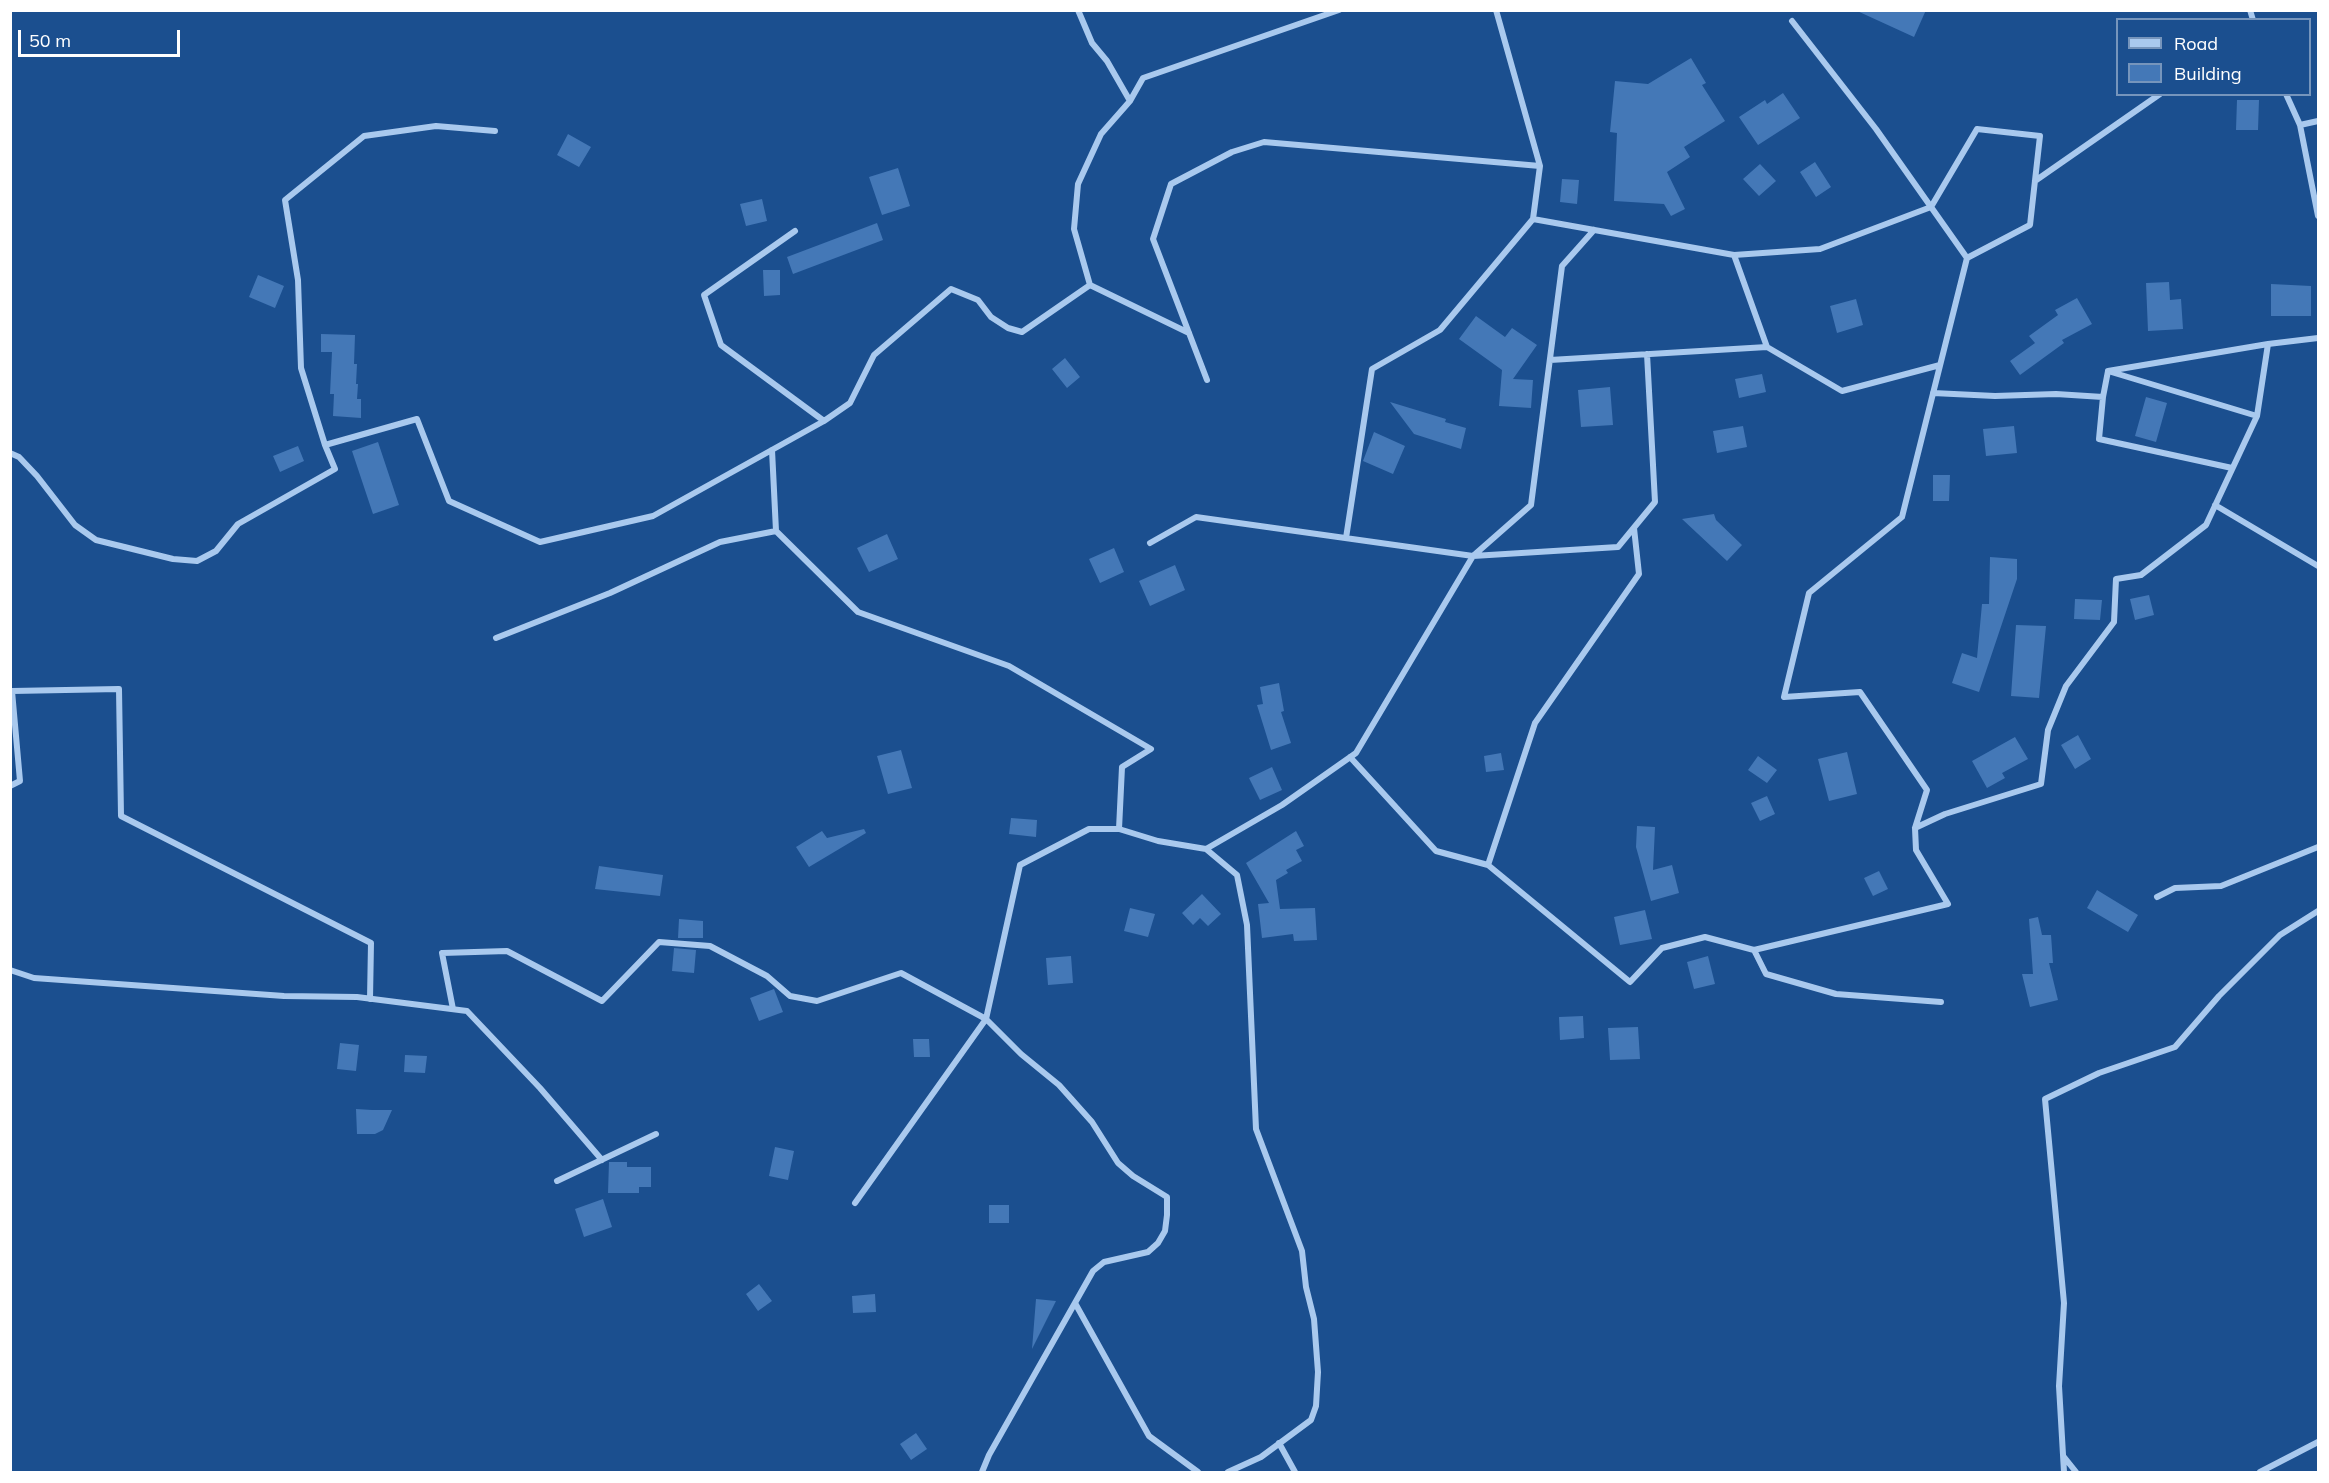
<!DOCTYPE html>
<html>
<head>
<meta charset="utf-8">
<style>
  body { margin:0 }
  #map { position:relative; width:2329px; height:1483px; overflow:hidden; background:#1b4f8f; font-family:Mulish,sans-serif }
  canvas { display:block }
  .frame { position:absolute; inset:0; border:12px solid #fff; pointer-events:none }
  .legend { position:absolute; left:2116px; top:18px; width:195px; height:78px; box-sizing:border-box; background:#1b4f8f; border:2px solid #7695bc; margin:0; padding:8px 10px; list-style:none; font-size:18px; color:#fff }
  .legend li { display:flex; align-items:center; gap:12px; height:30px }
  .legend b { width:30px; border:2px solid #7695bc }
  .scale { position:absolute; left:18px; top:30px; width:162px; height:27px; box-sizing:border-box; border:3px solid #fff; border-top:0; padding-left:8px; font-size:18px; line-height:21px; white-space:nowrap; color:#fff; -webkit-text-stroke:4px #1b4f8f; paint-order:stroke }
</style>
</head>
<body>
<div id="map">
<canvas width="2329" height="1483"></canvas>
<div class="frame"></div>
<ul class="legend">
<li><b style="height:8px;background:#a9c9ee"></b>Road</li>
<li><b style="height:16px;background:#4478b7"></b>Building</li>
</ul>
<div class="scale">50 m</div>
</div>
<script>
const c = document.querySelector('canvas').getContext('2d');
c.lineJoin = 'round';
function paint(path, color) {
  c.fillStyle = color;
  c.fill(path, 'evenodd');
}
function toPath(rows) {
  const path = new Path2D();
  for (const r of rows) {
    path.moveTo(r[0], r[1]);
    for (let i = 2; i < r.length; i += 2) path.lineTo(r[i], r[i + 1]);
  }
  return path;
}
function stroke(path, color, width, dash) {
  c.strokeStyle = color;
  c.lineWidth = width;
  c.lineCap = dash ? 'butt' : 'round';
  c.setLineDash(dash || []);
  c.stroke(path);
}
const building = toPath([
  [1855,10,1926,10,1914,37],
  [1691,58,1706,83,1702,85,1725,121,1684,147,1690,157,1667,172,1685,209,1671,216,1664,204,1614,201,1617,133,1610,132,1615,81,1648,84],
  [1783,93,1800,118,1758,145,1739,117,1765,100,1767,104],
  [2237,100,2259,100,2258,130,2236,130],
  [568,134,591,147,579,167,557,155],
  [1815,162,1831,187,1816,197,1800,172],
  [1760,164,1776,181,1759,196,1743,179],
  [898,168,910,206,882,215,869,177],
  [1562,179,1579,180,1577,204,1560,202],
  [762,199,767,221,746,226,740,204],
  [877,223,883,240,793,274,787,257],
  [763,270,780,270,780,295,764,296],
  [258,275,284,286,275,308,249,297],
  [2169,282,2170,300,2181,299,2183,329,2148,331,2146,283],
  [2271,284,2311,286,2311,316,2271,316],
  [2077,298,2092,324,2062,340,2064,343,2020,375,2010,361,2035,343,2029,336,2058,315,2055,310],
  [1856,299,1863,325,1837,333,1830,306],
  [1476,316,1505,337,1512,328,1537,345,1513,379,1533,380,1531,408,1499,406,1502,370,1459,339],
  [321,334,355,335,354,364,357,364,356,384,358,384,357,399,361,399,361,418,333,416,334,394,330,394,332,352,321,352],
  [1065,358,1080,377,1067,388,1052,369],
  [1762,374,1766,392,1739,398,1735,379],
  [1610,387,1613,425,1581,427,1578,390],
  [2146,397,2167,403,2156,442,2135,436],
  [1390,402,1446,419,1445,422,1466,428,1461,449,1414,434],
  [1743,426,1747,447,1717,453,1713,431],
  [2014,426,2017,453,1986,456,1983,429],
  [1374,432,1405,446,1393,474,1363,461],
  [378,442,399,505,373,514,352,451],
  [298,446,304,461,280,472,273,456],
  [1933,475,1950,475,1949,501,1933,501],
  [1714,514,1716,520,1742,545,1727,561,1682,519],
  [887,534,898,559,869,572,857,548],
  [1114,548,1124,572,1100,583,1089,559],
  [1990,557,2017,559,2017,579,1979,692,1952,683,1962,653,1977,658,1982,604,1989,604],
  [1175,565,1185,590,1150,606,1139,581],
  [2149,595,2154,615,2135,620,2130,599],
  [2075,599,2102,600,2100,620,2074,619],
  [2016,625,2046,626,2039,698,2011,696],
  [1279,683,1284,711,1281,712,1291,743,1271,750,1257,705,1263,704,1260,687],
  [2078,735,2091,759,2075,769,2061,745],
  [2015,737,2028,759,2002,773,2005,778,1987,788,1972,761],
  [901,750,912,788,888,794,877,756],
  [1847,752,1857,794,1829,801,1818,759],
  [1501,753,1504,770,1486,772,1484,756],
  [1758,756,1777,770,1767,783,1748,770],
  [1272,767,1282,790,1260,800,1249,778],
  [1767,796,1775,814,1760,821,1751,803],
  [1011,818,1037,820,1036,837,1009,834],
  [1637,826,1655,827,1653,870,1672,865,1679,893,1651,901,1636,847],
  [864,829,866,833,809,867,796,847,822,831,827,838],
  [1296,831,1304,846,1296,850,1302,861,1286,870,1288,873,1276,880,1280,909,1315,908,1317,940,1294,941,1293,934,1262,938,1258,904,1269,903,1246,863],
  [599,866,663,875,660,896,595,889],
  [1879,871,1888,889,1873,896,1864,878],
  [2097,890,2138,915,2128,932,2087,908],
  [1202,894,1221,914,1208,926,1200,918,1193,925,1182,913],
  [1130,908,1155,914,1148,937,1124,931],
  [1645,910,1652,939,1620,945,1614,917],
  [2038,917,2042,935,2051,935,2053,963,2049,963,2058,1000,2030,1007,2022,974,2033,974,2029,919],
  [679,919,703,921,703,938,678,938],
  [674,948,696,950,694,973,672,971],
  [1071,956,1073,983,1048,985,1046,958],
  [1708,956,1715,984,1694,989,1687,962],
  [774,989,783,1012,759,1021,750,998],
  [1583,1016,1584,1038,1560,1040,1559,1017],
  [1638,1027,1640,1059,1610,1060,1608,1028],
  [913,1039,929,1039,930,1057,914,1057],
  [340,1043,359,1045,356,1071,337,1069],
  [405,1055,427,1056,425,1073,404,1072],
  [356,1109,372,1110,392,1110,383,1130,375,1134,357,1134],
  [775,1147,794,1151,788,1180,769,1176],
  [609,1162,627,1162,627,1167,651,1167,651,1187,639,1187,639,1193,608,1193],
  [603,1199,612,1227,584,1237,575,1209],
  [989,1205,1009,1205,1009,1223,989,1223],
  [759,1284,772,1301,758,1311,746,1294],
  [875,1294,876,1312,853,1313,852,1296],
  [1036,1299,1056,1301,1032,1349],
  [916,1433,927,1449,911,1460,900,1444]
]);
const minor = toPath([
  [1078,10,1092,43,1107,61,1130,101],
  [2250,10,2253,20],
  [1792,21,1876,129,1967,258,1902,517,1809,593,1784,697,1860,692,1927,790,1915,828,1916,850,1948,904,1754,950,1766,974,1836,994,1941,1002],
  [2286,94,2300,125,2318,216],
  [2300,125,2318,121],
  [2035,181,2160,94],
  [1533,219,1734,255,1820,249,1931,207,1977,129,2040,136,2030,225,1967,258],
  [795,231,704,295,721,345,824,421],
  [1734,255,1767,347,1842,391,1940,365],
  [1090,285,1189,333],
  [2268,344,2318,338],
  [1550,360,1767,347],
  [1207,380,1153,239,1171,184,1232,152,1264,142,1540,166],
  [1933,393,1995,396,2056,394,2103,397,2099,439,2232,468],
  [2103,397,2108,371,2257,416],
  [325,445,417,419,449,501,540,542,653,516,824,421,850,403,874,355,951,289,978,300,991,317,1008,328,1022,332,1090,285,1074,229,1078,184,1101,134,1130,101,1143,78,1339,10],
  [772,450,776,531,858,612,1009,666,1151,749,1122,767,1119,829],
  [10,453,19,457,37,476,75,525,96,540,173,559,197,561,216,551,238,524,335,469,325,445,301,368,298,280,285,200,364,136,436,126,495,131],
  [2215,505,2318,566],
  [1346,538,1372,369,1440,330,1533,219,1540,166,1496,10],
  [1150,543,1196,517,1473,556,1531,505,1562,266,1594,230],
  [496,638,610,593,720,542,776,531],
  [1350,757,1436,851,1488,865,1630,982,1662,948,1705,937,1754,950],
  [10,786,20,781,12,691,119,689,121,816,371,943,370,999],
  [1915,828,1945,814,2041,784,2048,730,2066,686,2114,622,2116,579,2141,575,2206,525,2257,416,2268,344,2108,371],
  [1206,849,1237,875,1247,925,1256,1129,1302,1251,1306,1287,1314,1319,1318,1372,1316,1406,1311,1420,1261,1457,1228,1472],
  [1488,865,1535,723,1639,574,1634,528],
  [2157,897,2175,888,2221,886,2318,847],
  [10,970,34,978,284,996,357,997,467,1011,540,1088,602,1160],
  [453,1009,442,953,507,951,602,1001,659,942,710,946,767,976,790,996,817,1001,901,973,986,1019,1021,1054,1059,1085,1092,1122,1118,1163,1133,1176,1167,1197,1167,1215,1165,1231,1158,1243,1148,1252,1104,1262,1093,1271,989,1455,982,1472],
  [557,1181,656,1134],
  [855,1203,986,1019,1020,865,1089,829,1119,829,1158,841,1206,849,1282,805,1356,753,1473,556,1618,547,1655,502,1647,354],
  [1075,1303,1149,1436,1198,1472],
  [1279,1443,1295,1472],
  [2064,1457,2076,1472],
  [2064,1472,2059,1386,2064,1303,2045,1099,2099,1073,2175,1047,2219,996,2280,935,2318,911],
  [2260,1472,2318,1442]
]);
paint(building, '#4478b7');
stroke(minor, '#a9c9ee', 6);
</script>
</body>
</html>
